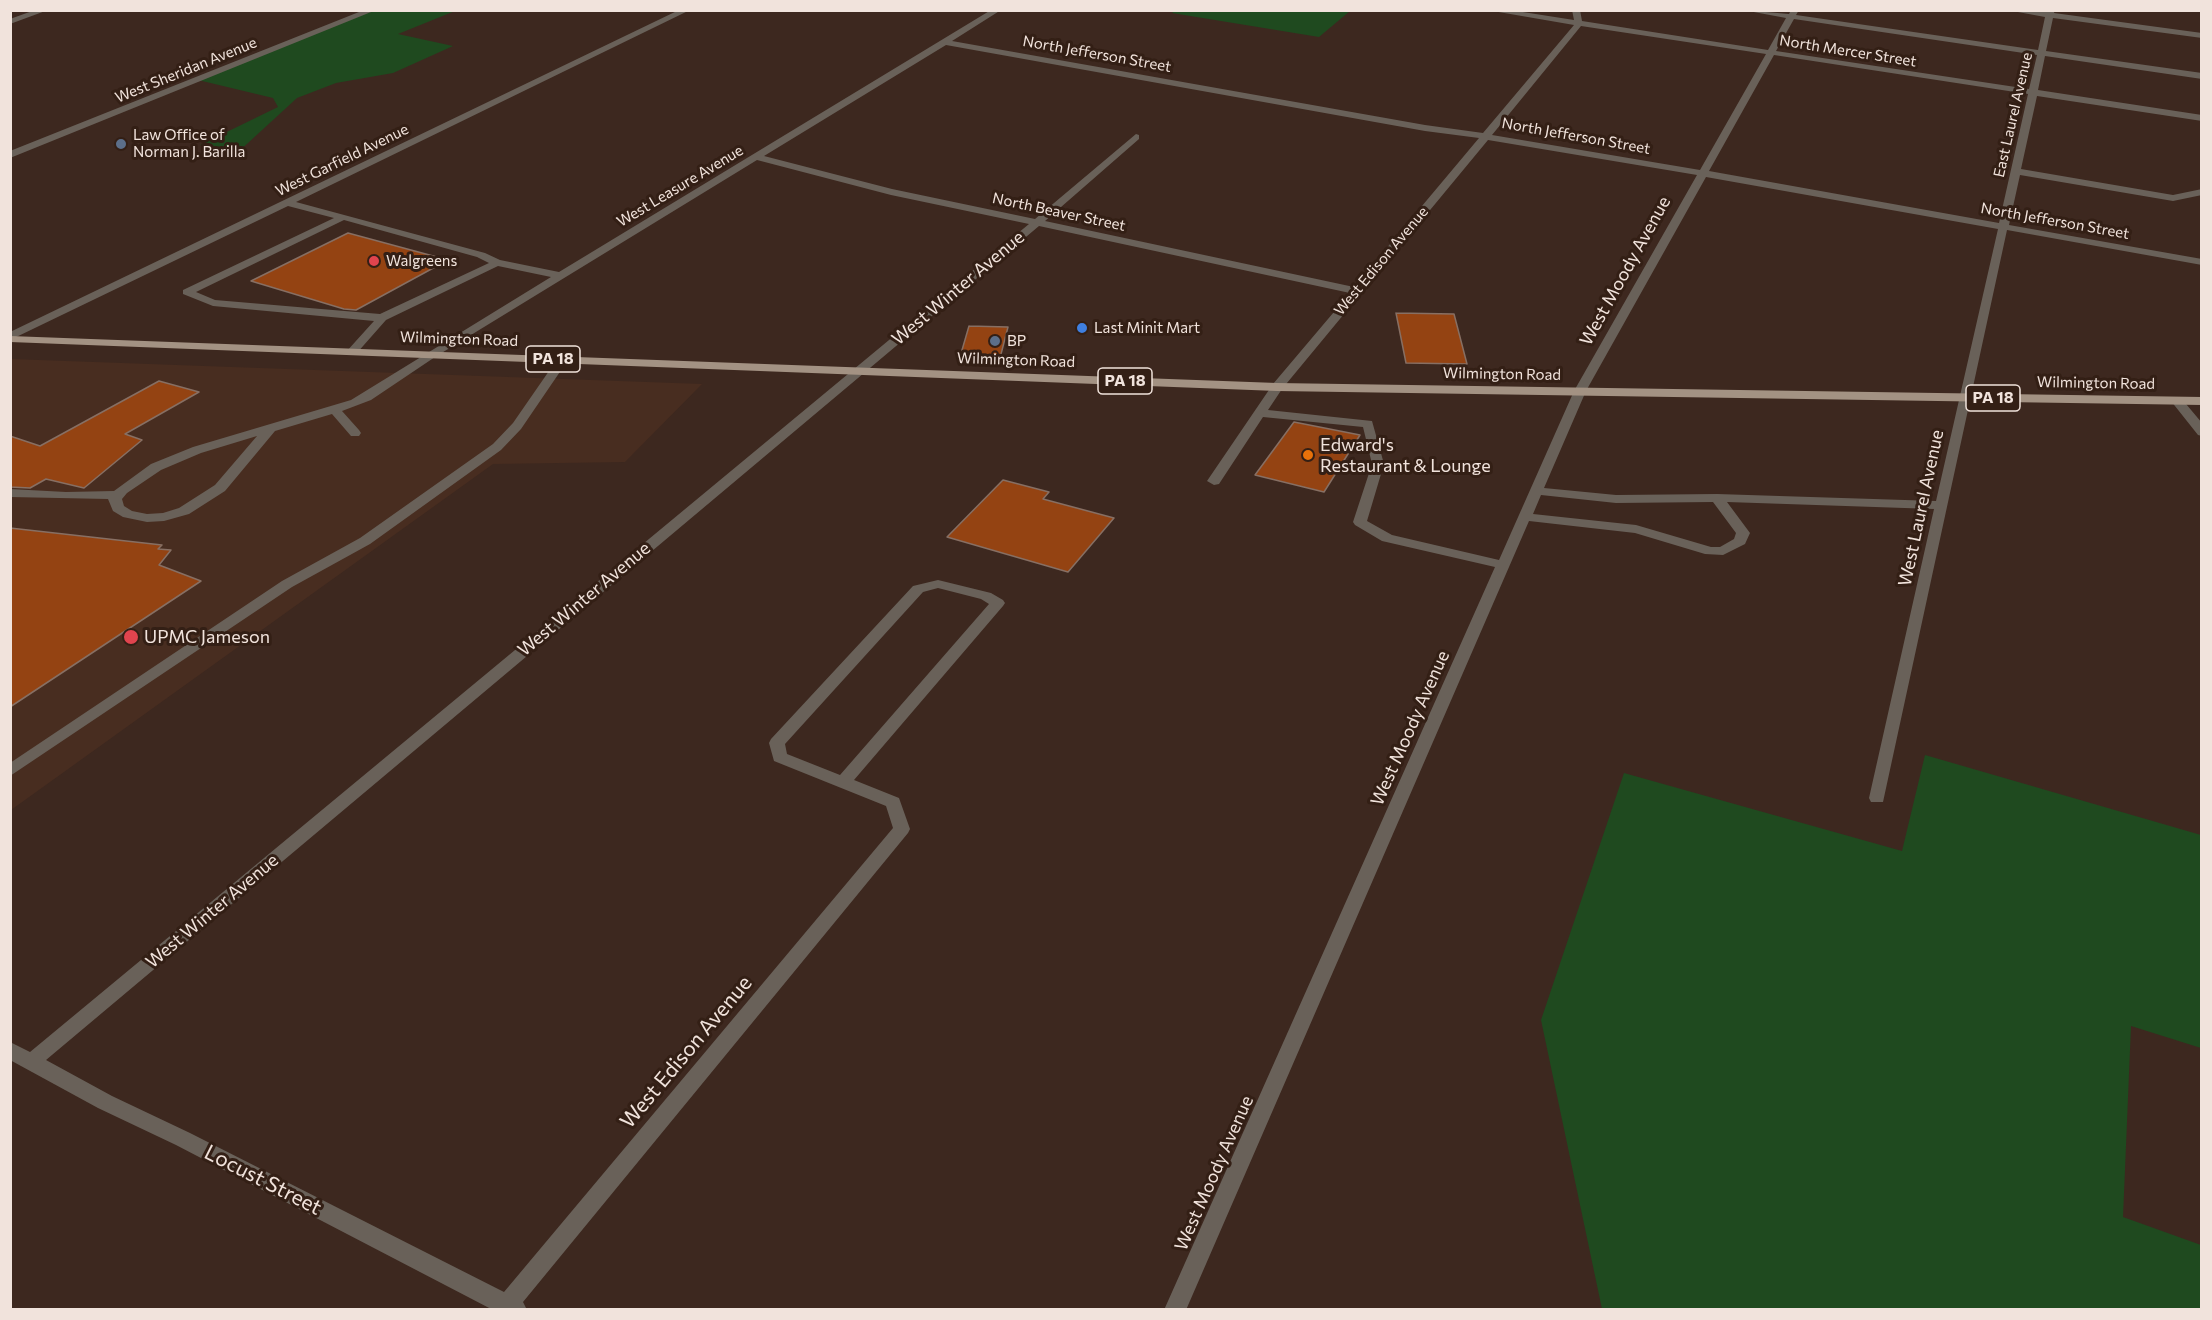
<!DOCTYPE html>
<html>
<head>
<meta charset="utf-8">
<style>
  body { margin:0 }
  #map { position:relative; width:2212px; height:1320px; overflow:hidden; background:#3d281f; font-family:Commissioner,sans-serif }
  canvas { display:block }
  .frame { position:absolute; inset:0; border:12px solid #f1e3dc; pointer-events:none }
</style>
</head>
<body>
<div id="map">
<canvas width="2212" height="1320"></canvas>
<div class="frame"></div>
</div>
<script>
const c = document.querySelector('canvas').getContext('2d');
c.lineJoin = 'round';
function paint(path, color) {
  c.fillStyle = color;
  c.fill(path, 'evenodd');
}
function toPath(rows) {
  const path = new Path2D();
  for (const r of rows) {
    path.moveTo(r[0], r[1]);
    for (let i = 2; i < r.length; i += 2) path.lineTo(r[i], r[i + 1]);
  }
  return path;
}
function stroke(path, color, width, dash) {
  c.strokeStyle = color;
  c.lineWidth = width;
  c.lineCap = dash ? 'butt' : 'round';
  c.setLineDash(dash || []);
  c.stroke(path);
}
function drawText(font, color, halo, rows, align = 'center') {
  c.font = font + ' Commissioner,sans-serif';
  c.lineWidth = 6;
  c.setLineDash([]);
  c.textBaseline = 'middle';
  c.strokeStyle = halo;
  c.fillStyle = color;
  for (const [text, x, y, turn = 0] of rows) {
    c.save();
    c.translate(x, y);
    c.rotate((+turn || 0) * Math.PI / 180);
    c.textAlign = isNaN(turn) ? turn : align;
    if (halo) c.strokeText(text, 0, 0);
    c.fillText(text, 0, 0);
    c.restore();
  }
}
const built = toPath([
  [11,359,702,384,625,462,493,464,11,810]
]);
const green = toPath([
  [1176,10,1350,10,1350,11,1319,37,1172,13],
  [372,11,455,11,398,34,453,46,393,73,336,83,297,98,236,154,200,145,278,107,273,98,198,80],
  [1925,755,2201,835,2201,1048,2131,1026,2123,1217,2201,1245,2201,1309,1602,1309,1541,1020,1624,773,1902,851]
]);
const building = toPath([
  [348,233,448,260,356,310,344,309,251,281,348,233],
  [1396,313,1454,314,1467,364,1406,363,1396,313],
  [969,326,1008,327,1000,358,960,357,969,326],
  [159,381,199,392,125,434,142,440,84,488,46,479,30,488,10,487,10,436,40,446,159,381],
  [1294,422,1360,435,1324,492,1255,475,1294,422],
  [1003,480,1049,492,1043,499,1114,518,1068,572,947,537,1003,480],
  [10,528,162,545,158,549,171,550,159,565,201,581,10,707,10,528]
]);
const minor = toPath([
  [35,10,48,10,10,24,10,19,35,10],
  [364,10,376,10,10,158,10,151,364,10],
  [679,10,690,10,296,202,485,253,500,260,559,272,991,10,1001,10,952,41,1425,125,1483,133,1574,25,1487,10,1510,10,1574,20,1572,10,1580,10,1582,21,1768,50,1786,18,1743,10,1789,14,1791,10,1799,10,1796,15,2038,50,2045,17,2007,10,2046,12,2055,10,2054,13,2202,33,2202,38,2053,18,2046,51,2202,73,2202,79,2045,56,2038,90,2202,115,2202,121,2037,96,2021,169,2173,195,2202,189,2202,195,2173,201,2020,175,2009,225,2202,259,2202,265,2007,230,1883,802,1871,802,1869,798,1934,509,1727,502,1750,533,1745,544,1723,555,1705,554,1635,533,1529,521,1186,1310,1164,1310,1495,567,1382,541,1355,525,1353,522,1372,464,1363,427,1263,417,1219,484,1214,485,1207,481,1273,384,1350,293,1039,226,46,1060,112,1096,190,1133,504,1292,893,828,886,806,774,761,769,743,771,739,913,586,938,580,991,593,1003,600,1005,603,1003,606,854,780,899,798,910,829,908,833,523,1302,527,1310,493,1310,176,1145,98,1108,10,1060,10,1042,30,1052,1029,224,891,195,757,160,435,357,371,400,342,411,359,430,361,433,359,436,351,436,332,414,275,431,225,491,189,514,164,521,147,522,123,517,113,511,108,499,10,497,10,489,66,492,114,491,151,464,193,447,351,400,551,277,498,266,386,320,356,354,352,355,346,352,374,321,213,306,183,294,183,290,334,218,288,206,10,340,10,332,679,10],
  [1794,19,2037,55,2029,89,1776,51,1794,19],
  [1581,26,1766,54,1700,170,1492,135,1581,26],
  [946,45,1425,131,1479,138,1354,287,1045,221,1139,139,1139,135,1136,134,1035,219,892,189,764,156,946,45],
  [1774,55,2028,94,1999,223,1709,171,1774,55],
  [1488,140,1697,175,1574,391,1499,560,1392,535,1367,521,1384,464,1372,421,1268,410,1282,389,1488,140],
  [1706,177,1998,229,1936,501,1717,494,1616,495,1544,488,1586,391,1706,177],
  [344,220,477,257,489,263,380,314,215,300,196,292,344,220],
  [257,436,215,485,179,508,163,513,147,514,132,511,124,506,122,499,127,493,161,470,201,453,257,436],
  [1541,495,1616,503,1713,502,1736,533,1734,539,1720,547,1711,547,1636,525,1533,514,1541,495],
  [938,588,981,599,989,604,840,775,787,754,785,744,923,592,938,588],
  [562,356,568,360,521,429,501,450,370,544,292,587,10,776,10,763,282,581,360,538,493,444,513,423,558,358,562,356],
  [2177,397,2181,398,2202,423,2202,436,2198,435,2171,401,2177,397]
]);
const major = toPath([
  [10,336,1277,383,2202,397,2202,405,1277,391,10,342,10,336]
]);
const markers = [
  [121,144,6,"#5c6f8a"],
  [374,261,6,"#e0444e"],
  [1082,328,6,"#3f7fe0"],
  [995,341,6,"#5c6f8a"],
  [1308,455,6,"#e8710a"],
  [131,637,8,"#e0444e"]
];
const farStreetnames = [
  ["North Mercer Street",1848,51,9],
  ["North Jefferson Street",1097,54,10],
  ["West Sheridan Avenue",186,70,-22],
  ["East Laurel Avenue",2013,115,-77],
  ["North Jefferson Street",1576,136,10],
  ["West Garfield Avenue",342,160,-26],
  ["West Leasure Avenue",680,186,-31],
  ["North Beaver Street",1059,212,12],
  ["North Jefferson Street",2055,221,10],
  ["West Edison Avenue",1381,261,-50],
  ["Wilmington Road",459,339,2],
  ["Wilmington Road",1016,360,2],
  ["Wilmington Road",1502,374,1],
  ["Wilmington Road",2096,383,1]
];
const farPoinames = [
  ["Law Office of",133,135],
  ["Norman J. Barilla",133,152],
  ["Walgreens",386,261],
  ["Last Minit Mart",1094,328],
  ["BP",1007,341]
];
const shields = [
  [553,359,54],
  [1125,381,54],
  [1993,398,54]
];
const shieldNames = [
  ["PA 18",553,359],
  ["PA 18",1125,381],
  ["PA 18",1993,398]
];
const streetNames = [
  ["West Moody Avenue",1625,271,-61],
  ["West Winter Avenue",958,288,-40],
  ["West Laurel Avenue",1921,508,-78],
  ["West Winter Avenue",584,599,-40],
  ["West Moody Avenue",1410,728,-66],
  ["West Winter Avenue",212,911,-40],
  ["West Moody Avenue",1214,1173,-66]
];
const poiNames = [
  ["Edward's",1320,445],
  ["Restaurant & Lounge",1320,466],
  ["UPMC Jameson",144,637]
];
const nearStreetnames = [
  ["West Edison Avenue",686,1052,-50],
  ["Locust Street",263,1180,27]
];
paint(built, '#482d20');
paint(green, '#1f4a1f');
paint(building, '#944312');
stroke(building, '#876f63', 1.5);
paint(minor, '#696159');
paint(major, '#a39283');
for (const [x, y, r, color] of markers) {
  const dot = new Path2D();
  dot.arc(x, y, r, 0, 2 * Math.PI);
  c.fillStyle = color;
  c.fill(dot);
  stroke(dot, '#331f15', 2);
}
drawText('15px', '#f1e3dc', '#331f15', farStreetnames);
drawText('15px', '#f1e3dc', '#331f15', farPoinames, 'left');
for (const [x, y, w] of shields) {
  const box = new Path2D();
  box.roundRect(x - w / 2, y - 13, w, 26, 4.5);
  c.fillStyle = '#331f15';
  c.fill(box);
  stroke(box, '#f1e3dc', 1.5);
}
drawText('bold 16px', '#f1e3dc', null, shieldNames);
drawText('18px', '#f1e3dc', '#331f15', streetNames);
drawText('18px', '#f1e3dc', '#331f15', poiNames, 'left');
drawText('21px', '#f1e3dc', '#331f15', nearStreetnames);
</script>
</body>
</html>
